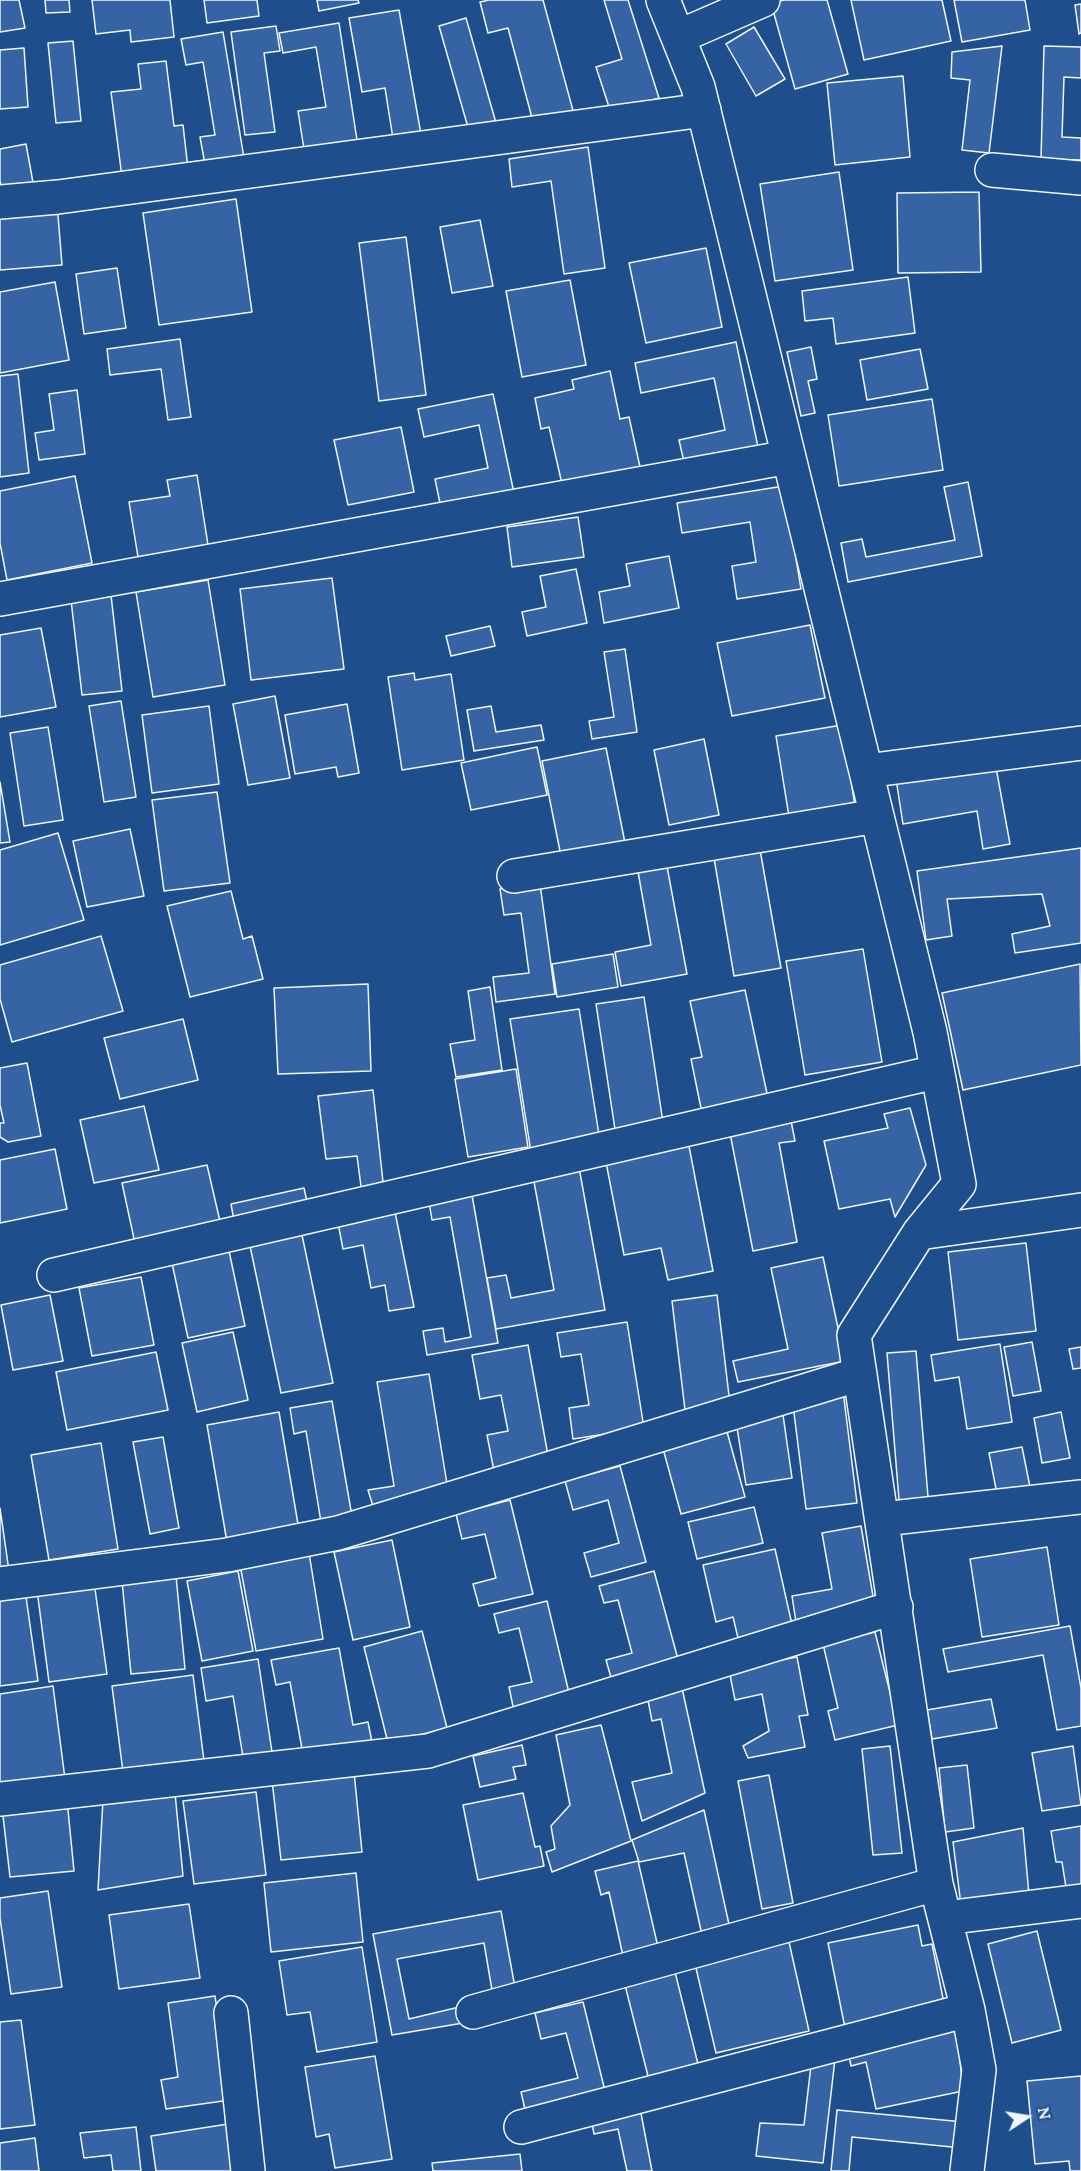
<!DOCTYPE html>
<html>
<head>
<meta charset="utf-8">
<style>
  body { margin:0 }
  #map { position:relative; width:1081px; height:2171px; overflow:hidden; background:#1f4e8c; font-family:Lora,serif }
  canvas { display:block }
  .north { position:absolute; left:997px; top:2087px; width:60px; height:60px; -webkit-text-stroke:4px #1f4e8c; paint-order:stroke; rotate:78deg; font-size:16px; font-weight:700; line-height:24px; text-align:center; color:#f2f6ff }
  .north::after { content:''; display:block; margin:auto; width:21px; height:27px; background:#f2f6ff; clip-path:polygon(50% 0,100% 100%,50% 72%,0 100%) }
</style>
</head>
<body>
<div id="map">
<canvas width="1081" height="2171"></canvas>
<div class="north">N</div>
</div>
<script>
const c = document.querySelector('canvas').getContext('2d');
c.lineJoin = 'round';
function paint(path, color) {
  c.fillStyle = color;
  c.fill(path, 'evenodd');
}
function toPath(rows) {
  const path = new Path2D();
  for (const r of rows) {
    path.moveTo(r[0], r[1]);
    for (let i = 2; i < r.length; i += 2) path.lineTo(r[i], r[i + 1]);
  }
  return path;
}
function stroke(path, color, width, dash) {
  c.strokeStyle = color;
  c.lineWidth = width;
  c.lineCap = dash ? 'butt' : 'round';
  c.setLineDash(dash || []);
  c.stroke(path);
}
const building = toPath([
  [0,0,19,0,25,28,0,32,0,0],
  [45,0,69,0,70,12,46,13,45,0],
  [92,0,170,0,174,37,131,42,130,30,96,34,92,0],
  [204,0,257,0,259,16,207,23,204,0],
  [317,0,358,0,359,3,319,11,317,0],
  [489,0,543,0,575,118,535,129,508,28,488,33,480,2,489,0],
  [604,0,628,0,659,98,611,113,596,67,622,59,604,0],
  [784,0,827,0,848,74,795,89,771,3,784,0],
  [851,0,942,0,951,41,864,60,851,0],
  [954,0,1025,0,1030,30,962,42,954,0],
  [1081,4,1081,33,1079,34,1075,5,1081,4],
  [399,10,422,140,394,145,385,88,362,92,349,18,399,10],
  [466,18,498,130,471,138,439,26,466,18],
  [339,23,359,153,306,162,298,111,326,107,316,47,283,53,279,33,339,23],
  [276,26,280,51,264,53,275,132,245,135,231,32,276,26],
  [754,27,785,79,756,96,726,44,754,27],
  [223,32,245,164,206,170,200,137,215,135,203,62,186,65,181,39,223,32],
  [73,41,81,121,56,123,48,43,73,41],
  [1002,46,989,153,962,150,970,80,951,78,952,52,1002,46],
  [1044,46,1081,47,1081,78,1064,77,1062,137,1081,138,1081,160,1041,159,1044,46],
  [24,48,28,107,0,109,0,50,24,48],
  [166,61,174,126,183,125,188,169,122,177,111,92,141,89,138,64,166,61],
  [903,76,910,157,835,165,827,83,903,76],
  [26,144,34,188,3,194,0,181,0,149,26,144],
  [588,147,605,268,564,274,551,181,512,187,509,159,588,147],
  [839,172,853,270,775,281,760,184,839,172],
  [979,192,981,272,898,273,897,193,979,192],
  [236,199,252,312,159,325,143,213,236,199],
  [57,203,62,265,0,270,0,207,57,203],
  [480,220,493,286,452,293,440,227,480,220],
  [406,237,426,395,379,401,359,243,406,237],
  [706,248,722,327,646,343,629,263,706,248],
  [117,268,126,328,84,334,76,274,117,268],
  [908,277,915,333,836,344,833,318,805,321,802,291,908,277],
  [570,280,586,365,522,377,506,291,570,280],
  [55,282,69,360,0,373,0,292,55,282],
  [180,339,191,417,168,420,161,369,110,375,107,349,180,339],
  [736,342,758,447,684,462,679,440,725,430,714,378,641,393,635,363,736,342],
  [811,347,817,379,808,381,815,413,801,416,787,352,811,347],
  [920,349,928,389,867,400,860,360,920,349],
  [610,371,620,419,629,417,640,467,562,484,549,427,541,429,535,398,574,389,572,380,610,371],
  [18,374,29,473,0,477,0,376,18,374],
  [77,390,85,454,39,460,35,433,54,430,49,394,77,390],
  [493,394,514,493,441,508,435,479,488,468,479,425,424,437,418,409,493,394],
  [932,399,943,470,839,486,828,415,932,399],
  [401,427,414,492,348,505,334,440,401,427],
  [197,475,208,545,138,557,129,502,170,496,167,480,197,475],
  [75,476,92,563,7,580,0,543,0,491,75,476],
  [968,482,982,556,848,582,841,543,862,539,866,557,955,540,944,487,968,482],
  [784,486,801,589,737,599,732,566,756,562,750,522,682,533,677,503,784,486],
  [578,517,584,557,512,567,507,527,578,517],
  [669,556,679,608,604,623,599,592,630,586,626,564,669,556],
  [576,569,587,623,527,636,522,612,546,607,540,576,576,569],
  [332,578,344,669,251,680,240,589,332,578],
  [208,580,225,685,153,697,136,592,208,580],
  [111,595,122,691,82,695,71,600,111,595],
  [810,625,825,698,732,716,717,643,810,625],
  [490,626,495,646,451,656,446,636,490,626],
  [41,628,56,707,0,717,0,635,41,628],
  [625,649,637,732,592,739,589,721,614,717,604,652,625,649],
  [414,673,415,680,451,674,464,760,402,770,388,677,414,673],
  [275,696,290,778,248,785,233,704,275,696],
  [121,701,136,797,104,802,89,706,121,701],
  [347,704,359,773,338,777,336,767,295,774,285,715,347,704],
  [209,706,219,784,152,793,142,715,209,706],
  [491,706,496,732,541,725,544,740,474,751,467,710,491,706],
  [842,725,856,812,790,823,776,736,842,725],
  [48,727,63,820,24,826,10,733,48,727],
  [704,739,719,815,669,825,654,750,704,739],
  [537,747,547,795,471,810,461,763,537,747],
  [606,748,626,848,562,861,542,761,606,748],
  [995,762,1010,844,983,849,977,811,903,824,896,779,995,762],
  [0,782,10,842,0,843,0,782],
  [217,792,230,883,164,891,152,800,217,792],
  [130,829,144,896,87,907,73,841,130,829],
  [58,833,84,920,0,945,0,850,58,833],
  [759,844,781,968,734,976,713,852,759,844],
  [1081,848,1081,943,1015,953,1012,934,1050,926,1042,894,947,899,952,936,926,940,917,871,1081,848],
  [666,861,687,974,621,986,615,952,651,945,637,866,666,861],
  [540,884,555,994,496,1002,493,977,529,973,521,913,504,915,500,889,540,884],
  [231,891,243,939,252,936,263,979,190,997,167,906,231,891],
  [101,936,123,1011,12,1042,0,999,0,965,101,936],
  [863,949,882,1062,805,1075,786,961,863,949],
  [613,954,618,987,557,997,552,964,613,954],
  [1080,964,1081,1065,963,1090,942,993,1080,964],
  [368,984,371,1071,278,1074,274,988,368,984],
  [490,987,502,1070,456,1077,450,1044,475,1040,468,991,490,987],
  [745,990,769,1103,703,1118,691,1059,702,1057,690,1001,745,990],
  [644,997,664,1129,616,1136,596,1004,644,997],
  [579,1009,600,1141,531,1152,510,1019,579,1009],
  [183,1019,198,1080,120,1099,104,1038,183,1019],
  [27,1063,41,1136,8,1142,0,1137,0,1123,4,1123,0,1105,0,1068,27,1063],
  [516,1069,528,1147,468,1157,455,1079,516,1069],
  [373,1090,384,1191,362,1194,357,1156,326,1159,318,1096,373,1090],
  [144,1106,159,1170,94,1183,80,1120,144,1106],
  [910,1108,926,1165,895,1217,890,1199,839,1209,824,1141,888,1128,884,1114,910,1108],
  [790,1116,795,1141,779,1143,797,1242,753,1251,729,1128,790,1116],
  [688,1141,713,1271,668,1280,661,1248,624,1255,605,1157,688,1141],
  [55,1149,67,1209,0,1223,0,1160,55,1149],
  [578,1162,605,1310,496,1329,487,1278,506,1275,511,1298,554,1290,532,1171,578,1162],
  [207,1165,222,1230,136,1248,122,1183,207,1165],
  [304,1188,309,1211,235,1226,231,1204,304,1188],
  [472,1195,498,1343,427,1355,423,1331,443,1328,445,1342,471,1337,450,1217,432,1220,429,1202,472,1195],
  [395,1212,414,1307,389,1311,385,1285,371,1288,363,1245,343,1249,338,1223,395,1212],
  [302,1235,333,1383,281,1393,250,1246,302,1235],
  [1026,1243,1036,1331,958,1340,948,1252,1026,1243],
  [229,1251,245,1326,188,1338,172,1263,229,1251],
  [823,1257,845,1361,738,1382,733,1361,788,1349,771,1268,823,1257],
  [141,1277,154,1345,92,1356,79,1288,141,1277],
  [50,1295,63,1361,13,1370,1,1305,50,1295],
  [717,1295,730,1404,685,1410,672,1301,717,1295],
  [627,1322,644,1428,573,1439,569,1408,589,1405,581,1354,561,1357,557,1333,627,1322],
  [233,1332,248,1400,197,1412,182,1343,233,1332],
  [1032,1342,1041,1391,1013,1396,1004,1347,1032,1342],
  [1000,1344,1012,1422,967,1429,959,1377,935,1381,931,1355,1000,1344],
  [528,1345,549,1461,494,1471,487,1435,508,1431,501,1395,480,1399,472,1355,528,1345],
  [1081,1347,1081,1368,1073,1369,1069,1349,1081,1347],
  [916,1351,929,1509,900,1512,887,1353,916,1351],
  [156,1352,168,1410,67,1430,56,1372,156,1352],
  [429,1374,449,1496,377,1519,368,1490,394,1486,377,1382,429,1374],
  [843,1391,857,1503,806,1509,792,1397,843,1391],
  [332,1401,353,1522,322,1528,306,1431,294,1434,290,1408,332,1401],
  [279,1412,300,1536,228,1548,207,1425,279,1412],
  [1061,1412,1070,1458,1042,1463,1034,1418,1061,1412],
  [783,1415,792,1478,746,1485,736,1421,783,1415],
  [726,1428,745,1497,681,1514,662,1445,726,1428],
  [163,1437,179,1528,150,1534,133,1442,163,1437],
  [101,1443,118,1549,49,1560,31,1455,101,1443],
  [1022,1447,1031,1492,998,1499,989,1453,1022,1447],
  [620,1466,646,1562,591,1577,584,1553,619,1543,608,1500,573,1510,565,1481,620,1466],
  [510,1500,533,1594,479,1606,473,1584,496,1578,485,1534,462,1539,456,1514,510,1500],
  [754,1507,763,1543,697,1559,688,1522,754,1507],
  [0,1508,10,1578,0,1580,0,1508],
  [861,1526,875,1608,796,1622,792,1596,832,1589,822,1533,861,1526],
  [392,1540,410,1627,353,1640,334,1552,392,1540],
  [1047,1547,1059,1625,982,1637,970,1559,1047,1547],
  [775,1549,793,1629,739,1642,733,1617,716,1622,703,1565,775,1549],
  [309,1553,323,1639,256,1651,240,1565,309,1553],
  [238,1571,253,1651,202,1661,187,1581,238,1571],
  [654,1571,679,1663,612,1681,606,1660,632,1653,618,1600,604,1603,599,1586,654,1571],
  [176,1576,185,1669,131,1674,122,1581,176,1576],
  [94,1582,107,1674,49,1682,37,1590,94,1582],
  [25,1590,38,1681,0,1686,0,1593,25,1590],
  [547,1601,570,1697,514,1711,509,1687,532,1682,519,1628,499,1633,494,1614,547,1601],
  [1070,1626,1081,1688,1081,1726,1057,1730,1043,1655,948,1672,943,1649,1070,1626],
  [422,1631,447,1728,388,1743,364,1647,422,1631],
  [875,1632,898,1725,835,1740,828,1711,838,1708,823,1644,875,1632],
  [339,1648,353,1725,368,1722,373,1747,304,1760,290,1682,276,1685,271,1660,339,1648],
  [797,1657,808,1715,799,1716,805,1747,748,1758,743,1746,769,1731,762,1694,735,1700,729,1670,797,1657],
  [258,1659,272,1752,243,1757,233,1696,206,1701,201,1668,258,1659],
  [193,1675,204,1761,123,1772,112,1686,193,1675],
  [53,1686,65,1779,0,1788,0,1694,53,1686],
  [682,1688,705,1793,642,1821,632,1782,672,1773,661,1719,652,1721,647,1695,682,1688],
  [991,1699,997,1728,932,1739,927,1710,991,1699],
  [601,1725,631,1841,552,1872,546,1852,555,1849,551,1826,570,1805,556,1735,601,1725],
  [522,1745,526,1765,513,1767,516,1779,480,1787,473,1756,522,1745],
  [890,1746,902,1853,873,1855,862,1749,890,1746],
  [1073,1746,1081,1805,1042,1811,1032,1753,1073,1746],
  [967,1765,974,1828,945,1832,939,1768,967,1765],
  [354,1772,362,1852,281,1860,272,1780,354,1772],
  [769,1775,793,1903,762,1909,738,1781,769,1775],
  [256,1792,266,1875,194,1884,183,1801,256,1792],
  [175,1793,183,1876,98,1890,103,1799,175,1793],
  [523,1793,535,1847,540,1846,544,1866,478,1880,463,1805,523,1793],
  [67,1800,74,1871,10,1877,2,1807,67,1800],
  [704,1810,730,1929,702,1935,684,1853,639,1862,632,1840,704,1810],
  [1081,1826,1081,1898,1068,1900,1062,1862,1056,1862,1051,1831,1081,1826],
  [1023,1828,1030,1906,962,1913,953,1842,1023,1828],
  [638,1861,658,1947,623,1956,609,1892,601,1895,595,1871,638,1861],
  [356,1873,363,1942,271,1952,264,1883,356,1873],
  [48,1891,62,1987,11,1994,0,1918,0,1898,48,1891],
  [189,1904,200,1978,119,1989,109,1915,189,1904],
  [501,1911,516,1993,493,1996,484,1943,397,1959,409,2019,472,2004,475,2021,392,2035,373,1934,501,1911],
  [918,1925,922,1946,932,1944,946,2013,846,2033,828,1943,918,1925],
  [1037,1931,1061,2030,1012,2043,988,1944,1037,1931],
  [789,1942,809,2031,716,2053,695,1964,789,1942],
  [362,1947,377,2042,317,2052,310,2012,287,2015,279,1961,362,1947],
  [674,1968,700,2072,650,2084,624,1981,674,1968],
  [215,1996,230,2100,166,2109,161,2080,178,2077,168,2003,215,1996],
  [583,2002,607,2099,527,2118,521,2092,578,2078,566,2033,541,2039,535,2013,583,2002],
  [21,2020,35,2125,0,2129,0,2022,21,2020],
  [957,2030,963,2091,876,2109,866,2062,851,2066,848,2052,957,2030],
  [375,2056,392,2159,335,2168,329,2134,316,2137,305,2067,375,2056],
  [812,2057,835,2059,823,2163,756,2156,760,2123,804,2125,812,2057],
  [1081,2076,1081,2171,1070,2171,1069,2161,1035,2164,1027,2081,1081,2076],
  [639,2103,652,2171,627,2171,618,2129,594,2134,590,2113,639,2103],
  [837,2110,964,2122,962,2148,852,2137,849,2171,831,2171,837,2110],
  [228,2124,235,2171,156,2171,151,2136,228,2124],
  [136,2127,141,2171,113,2171,111,2155,84,2158,80,2133,136,2127],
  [35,2138,39,2171,0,2171,0,2143,35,2138],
  [520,2154,522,2171,433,2171,432,2163,520,2154]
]);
const street = toPath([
  [663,0,698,87,930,1032,959,1184,919,1233,854,1335,936,1884,968,2010,979,2070,967,2171],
  [678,37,763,0],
  [992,170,1081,178],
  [0,202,58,197,704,110],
  [0,599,789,457],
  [866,771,1081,743],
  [514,876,877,816],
  [919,1233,1081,1210],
  [54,1275,936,1072],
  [883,1519,1081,1497],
  [0,1584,227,1555,338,1533,860,1374],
  [0,1799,428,1751,896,1607],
  [945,1918,1081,1901],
  [473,2012,936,1884],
  [231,2013,248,2171],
  [521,2127,968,2010]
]);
paint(building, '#3563a3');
stroke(building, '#f2f6ff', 1.5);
stroke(street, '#f2f6ff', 36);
stroke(street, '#1f4e8c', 33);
</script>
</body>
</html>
